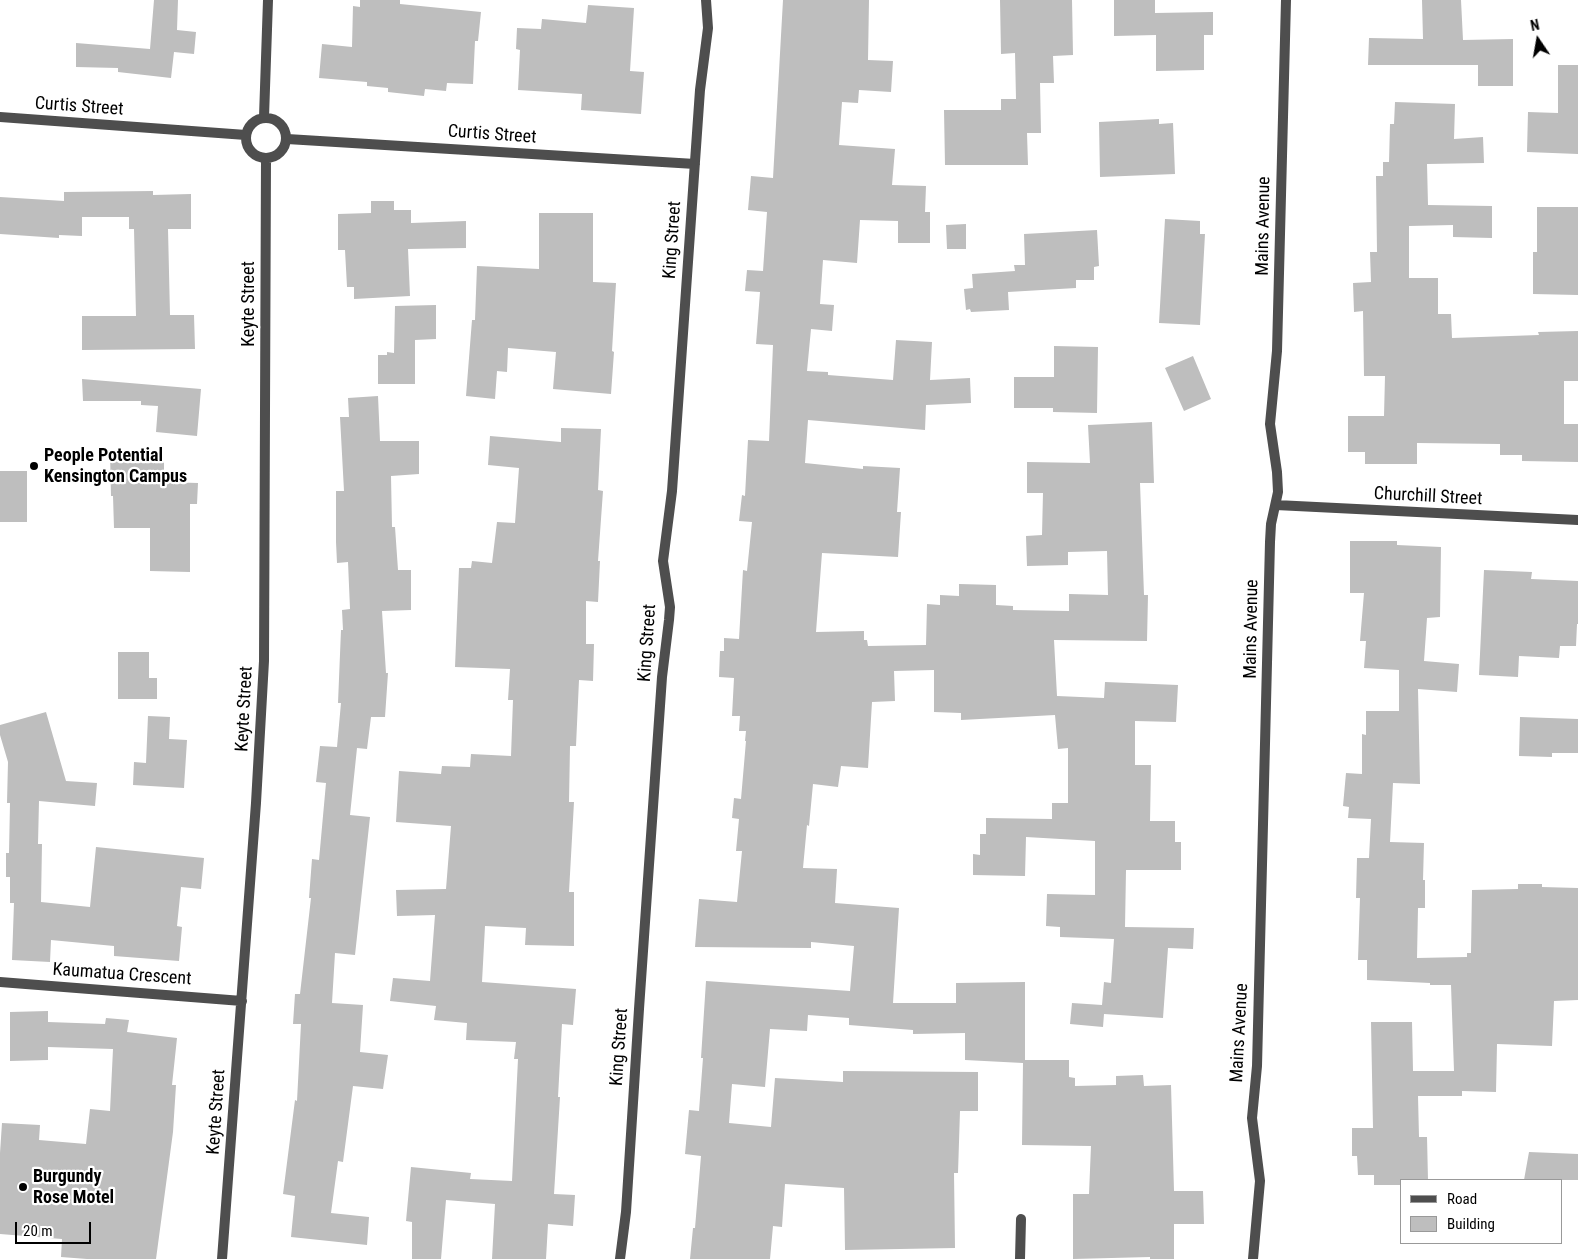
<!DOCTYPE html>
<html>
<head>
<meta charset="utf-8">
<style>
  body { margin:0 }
  #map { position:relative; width:1578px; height:1259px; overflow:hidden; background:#fff; font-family:"Roboto Condensed",sans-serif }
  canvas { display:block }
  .legend { position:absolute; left:1400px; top:1179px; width:162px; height:65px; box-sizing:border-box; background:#fff; border:1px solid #999; margin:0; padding:6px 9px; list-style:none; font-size:15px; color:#000 }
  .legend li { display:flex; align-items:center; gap:10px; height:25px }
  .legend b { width:25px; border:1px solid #999 }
  .north { position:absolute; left:1513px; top:15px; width:50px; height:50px; -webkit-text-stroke:4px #fff; paint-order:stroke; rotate:348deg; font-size:14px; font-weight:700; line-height:20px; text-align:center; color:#000 }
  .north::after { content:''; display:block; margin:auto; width:18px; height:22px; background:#000; clip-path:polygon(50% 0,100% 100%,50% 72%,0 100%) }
  .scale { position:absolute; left:15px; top:1222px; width:76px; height:22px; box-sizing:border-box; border:2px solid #000; border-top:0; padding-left:6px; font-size:15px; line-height:18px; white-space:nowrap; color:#000; -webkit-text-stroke:4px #fff; paint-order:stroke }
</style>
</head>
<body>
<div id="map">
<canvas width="1578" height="1259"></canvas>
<ul class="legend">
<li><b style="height:6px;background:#4e4e4e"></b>Road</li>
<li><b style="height:14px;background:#bebebe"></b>Building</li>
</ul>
<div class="north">N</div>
<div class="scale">20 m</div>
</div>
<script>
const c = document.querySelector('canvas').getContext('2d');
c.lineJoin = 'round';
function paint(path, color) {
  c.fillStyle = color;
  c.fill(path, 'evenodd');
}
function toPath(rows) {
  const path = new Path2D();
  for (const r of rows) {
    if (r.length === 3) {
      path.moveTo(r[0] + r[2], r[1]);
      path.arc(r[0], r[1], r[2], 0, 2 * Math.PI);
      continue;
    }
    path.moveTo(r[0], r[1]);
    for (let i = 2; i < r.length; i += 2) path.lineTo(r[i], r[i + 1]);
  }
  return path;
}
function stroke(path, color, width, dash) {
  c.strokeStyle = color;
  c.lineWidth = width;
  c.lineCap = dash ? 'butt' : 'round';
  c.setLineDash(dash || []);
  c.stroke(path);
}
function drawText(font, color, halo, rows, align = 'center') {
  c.font = font + ' "Roboto Condensed",sans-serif';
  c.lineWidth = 4.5;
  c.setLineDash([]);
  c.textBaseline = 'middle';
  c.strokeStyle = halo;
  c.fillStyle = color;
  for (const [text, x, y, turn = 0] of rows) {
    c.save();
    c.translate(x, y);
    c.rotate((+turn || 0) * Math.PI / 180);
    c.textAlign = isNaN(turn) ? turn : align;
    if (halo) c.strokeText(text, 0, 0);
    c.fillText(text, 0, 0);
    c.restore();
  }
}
const building = toPath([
  [154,0,178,0,177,30,196,32,194,54,174,52,171,78,118,72,118,68,76,67,76,43,150,49],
  [360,0,400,0,400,4,481,12,478,41,475,41,473,84,447,83,446,91,425,89,424,96,388,92,388,88,367,86,367,82,319,78,322,44,352,47,353,6,360,7],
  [783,0,869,0,868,60,893,61,891,92,859,90,858,103,842,102,839,145,895,149,892,185,926,186,925,212,930,212,930,243,898,243,898,221,860,220,857,263,823,260,820,304,834,305,832,331,811,329,807,371,828,372,828,375,893,380,896,340,932,342,930,380,970,378,971,403,926,405,925,430,808,420,805,463,863,469,863,466,900,468,897,512,901,512,898,557,822,553,816,632,864,631,864,640,867,640,868,646,926,645,927,604,940,605,940,595,959,596,959,584,996,585,996,605,1013,606,1013,610,1069,611,1069,594,1108,595,1107,551,1068,552,1068,565,1027,566,1026,536,1042,535,1043,493,1027,493,1027,462,1090,463,1088,425,1152,422,1154,483,1140,483,1144,595,1148,595,1147,641,1054,640,1057,696,1104,698,1105,682,1178,685,1176,722,1135,721,1135,765,1151,765,1150,821,1175,821,1175,842,1181,842,1181,870,1126,870,1125,927,1194,928,1193,949,1168,948,1163,1018,1104,1014,1103,1027,1070,1024,1072,1003,1102,1005,1104,982,1111,983,1114,939,1060,937,1060,927,1046,926,1047,894,1095,895,1095,841,1026,837,1025,876,973,875,973,854,980,855,980,834,986,834,986,818,1052,819,1052,803,1068,803,1068,748,1058,749,1055,715,961,720,961,713,934,712,934,670,894,671,895,701,872,702,868,768,841,766,838,787,813,784,809,826,807,825,803,868,837,869,835,903,899,908,893,1003,956,1003,956,983,1025,982,1025,1060,1069,1060,1069,1077,1075,1078,1075,1086,1116,1085,1116,1076,1143,1075,1144,1086,1171,1085,1174,1191,1203,1191,1204,1224,1174,1224,1174,1259,1150,1259,1150,1257,1073,1259,1073,1194,1089,1194,1091,1146,1022,1145,1023,1063,965,1060,965,1033,913,1034,913,1030,849,1025,849,1018,808,1015,807,1031,770,1029,765,1087,732,1084,729,1123,771,1127,775,1078,843,1082,843,1071,978,1072,978,1111,960,1111,958,1173,954,1173,955,1248,845,1250,844,1188,785,1184,782,1227,773,1226,770,1259,690,1259,693,1228,695,1228,701,1156,685,1154,689,1110,699,1111,703,1058,701,1058,706,981,850,991,854,946,811,942,811,948,695,947,699,899,737,902,742,851,736,851,739,819,732,818,734,798,741,799,746,741,745,741,746,731,739,731,740,716,732,716,734,678,719,677,720,651,724,651,724,638,739,639,743,570,747,571,752,522,739,521,742,495,745,496,748,440,769,441,773,345,756,344,760,292,745,291,747,270,763,271,767,212,748,210,751,176,773,178],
  [1000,0,1072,0,1073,55,1053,56,1054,83,1040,83,1041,133,1027,133,1028,165,945,165,944,110,1001,110,1001,99,1016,99,1015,53,1001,54],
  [1114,0,1155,0,1155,13,1213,12,1213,35,1204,35,1204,70,1156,71,1156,35,1114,36],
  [1422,0,1461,0,1463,40,1513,39,1513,86,1478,86,1478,65,1368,65,1369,38,1423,39],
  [588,5,634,8,630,71,644,72,641,114,581,110,582,94,518,90,520,50,516,49,517,28,541,29,542,19,586,23],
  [1558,65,1578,65,1578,154,1527,152,1528,112,1558,113],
  [1395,102,1455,104,1454,139,1483,137,1484,163,1427,164,1428,205,1492,206,1492,238,1453,237,1453,225,1409,226,1409,278,1438,278,1438,314,1451,314,1452,338,1539,335,1538,332,1578,331,1578,381,1564,381,1564,424,1578,424,1578,462,1522,461,1522,455,1500,455,1500,444,1417,443,1417,464,1365,464,1365,452,1348,452,1348,416,1384,416,1385,376,1364,376,1363,311,1354,312,1353,283,1371,282,1370,252,1377,252,1376,176,1383,176,1383,162,1389,162,1390,124,1394,124],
  [1159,119,1159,124,1173,123,1175,174,1100,177,1099,122],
  [153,191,153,195,191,194,191,229,168,229,170,315,194,315,195,349,82,350,82,316,136,316,134,229,129,229,129,217,82,217,82,236,59,235,59,238,0,234,0,197,64,201,64,192],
  [371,201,394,201,394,210,411,210,411,223,466,221,466,248,408,249,410,296,354,299,354,287,347,287,345,250,338,250,338,214,371,213],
  [1537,207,1578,207,1578,295,1533,294,1533,252,1537,252],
  [539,213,593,213,593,282,616,283,612,351,614,352,611,394,553,389,556,352,508,348,507,372,497,371,495,399,466,396,472,320,475,320,477,266,539,269],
  [1165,219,1200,221,1200,234,1205,234,1200,325,1159,323],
  [966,224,966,249,947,249,946,225],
  [1097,230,1099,266,1094,267,1094,280,1076,280,1076,288,1008,292,1009,310,971,312,970,309,966,310,964,289,973,288,972,274,1015,271,1014,265,1025,265,1024,234],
  [436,305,436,339,415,340,415,384,378,384,378,355,387,355,387,352,394,353,395,306],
  [1054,346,1098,347,1097,413,1053,412,1053,408,1014,408,1014,377,1054,377],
  [1193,356,1211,399,1184,411,1165,368],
  [82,379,201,389,197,436,156,432,158,406,141,405,141,401,83,401],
  [378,396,380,441,419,441,419,474,391,476,392,527,395,527,398,570,411,570,411,610,382,611,386,673,388,673,385,717,371,717,367,749,357,748,350,815,370,817,355,955,335,953,332,1003,363,1005,360,1052,388,1055,383,1089,353,1086,343,1162,338,1161,331,1213,369,1217,367,1245,291,1237,295,1196,283,1194,295,1100,297,1101,301,1024,293,1024,295,994,300,994,311,898,309,898,312,859,319,860,326,783,316,782,320,746,337,747,341,703,338,703,341,630,343,630,342,610,350,609,348,562,337,563,336,542,336,491,344,491,340,417,349,417,348,398],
  [561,428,601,429,598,490,603,491,598,561,600,561,598,602,586,601,586,644,594,644,593,681,579,680,576,746,570,746,569,802,574,802,569,892,574,892,574,946,525,945,526,928,485,926,482,982,576,989,573,1025,562,1024,558,1097,560,1097,554,1194,575,1195,573,1226,548,1224,546,1259,492,1259,495,1204,446,1200,441,1259,412,1259,412,1222,406,1221,411,1167,471,1173,470,1179,512,1181,518,1059,514,1059,516,1042,466,1040,467,1023,434,1020,436,1006,390,1001,393,978,430,981,435,915,397,916,396,890,446,889,451,826,396,822,399,771,441,774,442,766,470,767,471,754,511,756,513,700,508,700,510,669,455,667,459,568,471,568,472,561,492,563,497,522,515,523,519,468,488,465,490,436,561,442],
  [110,453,164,453,164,482,198,483,197,504,190,504,190,572,150,571,150,528,114,528,113,496,111,496],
  [0,471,27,471,27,522,0,522],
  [1350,541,1397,541,1397,545,1441,547,1440,617,1427,618,1424,661,1459,664,1457,692,1418,689,1420,784,1393,783,1390,842,1424,843,1423,880,1425,880,1425,908,1418,908,1417,958,1467,957,1467,953,1471,953,1472,890,1518,889,1518,884,1542,884,1542,887,1578,888,1578,1000,1554,1001,1552,1046,1497,1044,1496,1092,1462,1091,1462,1096,1418,1096,1419,1137,1427,1137,1428,1180,1402,1180,1402,1185,1374,1185,1374,1175,1358,1175,1357,1156,1352,1156,1352,1128,1373,1128,1371,1022,1412,1022,1413,1071,1454,1071,1451,985,1430,985,1430,983,1367,980,1367,960,1358,960,1360,898,1356,898,1357,858,1369,858,1371,819,1348,818,1349,807,1343,806,1346,773,1362,774,1362,734,1366,735,1366,711,1399,711,1399,670,1364,668,1366,641,1360,641,1364,593,1350,593],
  [1484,570,1532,572,1531,579,1578,581,1578,624,1577,624,1576,646,1560,646,1559,658,1519,656,1518,677,1479,675],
  [118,652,149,652,149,678,157,678,157,699,118,699],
  [46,712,66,781,97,783,95,806,39,801,38,844,42,844,41,902,90,907,96,847,204,858,201,889,181,887,177,926,182,927,179,961,114,956,114,946,51,940,50,962,12,960,14,903,10,903,10,877,6,877,6,853,9,853,10,803,7,803,8,762,0,735,0,725],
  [148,716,170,717,169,739,187,740,184,788,133,785,134,762,146,763],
  [1520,717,1578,719,1578,753,1552,753,1552,757,1519,756],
  [48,1011,48,1022,105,1024,106,1018,129,1020,127,1032,177,1038,172,1085,176,1085,173,1132,156,1259,87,1259,61,1257,62,1239,0,1234,0,1153,2,1123,40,1125,39,1140,86,1144,90,1109,110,1111,113,1049,48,1047,48,1060,10,1061,10,1012],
  [1529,1152,1578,1154,1578,1180,1524,1180]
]);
const minor = toPath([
  [0,117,246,135],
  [264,117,268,0],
  [266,138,20],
  [287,139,695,164],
  [1276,505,1578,520],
  [0,982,242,1001],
  [222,1259,256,803,264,661,266,158],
  [620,1259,626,1212,639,1009,662,677,669,620,670,607,663,561,672,491,700,90,708,28,706,0],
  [1020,1259,1021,1219],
  [1253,1259,1260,1181,1252,1118,1257,1066,1270,542,1271,524,1278,492,1277,472,1270,424,1277,351,1286,0]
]);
const markers = [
  [34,466,5,"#000"],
  [23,1187,5,"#000"]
];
const streetNames = [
  ["Curtis Street",79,107,4],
  ["Curtis Street",492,135,4],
  ["Mains Avenue",1264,226,-89],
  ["King Street",673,240,-86],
  ["Keyte Street",249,304,-90],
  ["Churchill Street",1428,497,3],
  ["Mains Avenue",1252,629,-89],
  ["King Street",648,643,-86],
  ["Keyte Street",245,709,-87],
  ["Kaumatua Crescent",122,975,4],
  ["Mains Avenue",1240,1033,-87],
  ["King Street",620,1047,-86],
  ["Keyte Street",217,1112,-86]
];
const poiNames = [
  ["People Potential",44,456],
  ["Kensington Campus",44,477],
  ["Burgundy",33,1177],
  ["Rose Motel",33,1198]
];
paint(building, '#bebebe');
stroke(minor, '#4e4e4e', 10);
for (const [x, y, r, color] of markers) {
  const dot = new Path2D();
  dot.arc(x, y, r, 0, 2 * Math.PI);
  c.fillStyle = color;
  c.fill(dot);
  stroke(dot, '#fff', 2);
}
drawText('18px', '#000', '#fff', streetNames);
drawText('bold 18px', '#000', '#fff', poiNames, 'left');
</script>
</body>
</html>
